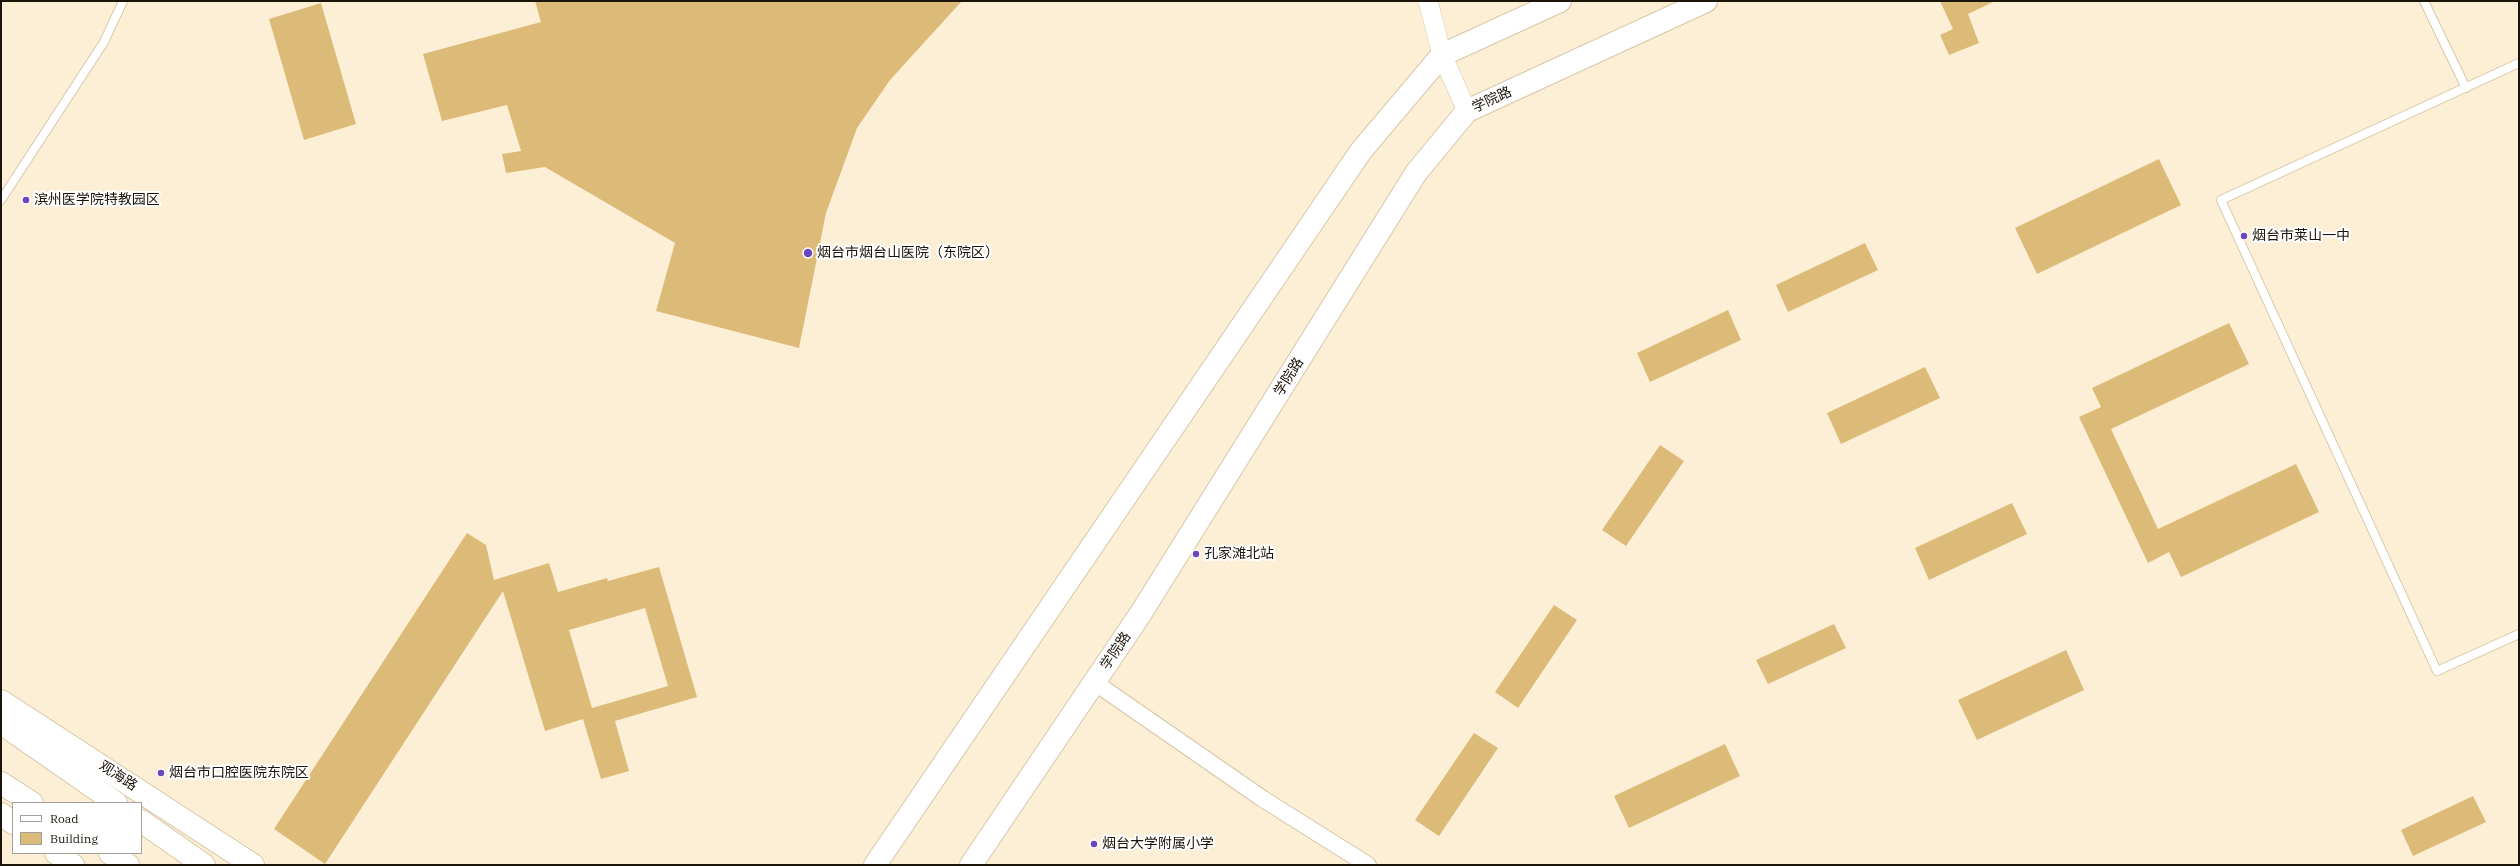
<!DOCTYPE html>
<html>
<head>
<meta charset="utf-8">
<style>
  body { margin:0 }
  #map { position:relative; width:2520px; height:866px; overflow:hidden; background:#fdefd6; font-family:"IBM Plex Serif",serif }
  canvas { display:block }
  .frame { position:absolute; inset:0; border:2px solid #1b1509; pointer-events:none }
  .legend { position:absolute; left:12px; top:802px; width:130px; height:52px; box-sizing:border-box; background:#fff; border:1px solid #a4a19d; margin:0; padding:5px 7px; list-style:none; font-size:12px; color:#1b1509 }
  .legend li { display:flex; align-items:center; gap:8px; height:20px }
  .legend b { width:20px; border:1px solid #a4a19d }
</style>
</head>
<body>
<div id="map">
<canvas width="2520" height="866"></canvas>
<div class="frame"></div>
<ul class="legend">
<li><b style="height:5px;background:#fff"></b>Road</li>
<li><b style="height:11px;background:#dcbb78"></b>Building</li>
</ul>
</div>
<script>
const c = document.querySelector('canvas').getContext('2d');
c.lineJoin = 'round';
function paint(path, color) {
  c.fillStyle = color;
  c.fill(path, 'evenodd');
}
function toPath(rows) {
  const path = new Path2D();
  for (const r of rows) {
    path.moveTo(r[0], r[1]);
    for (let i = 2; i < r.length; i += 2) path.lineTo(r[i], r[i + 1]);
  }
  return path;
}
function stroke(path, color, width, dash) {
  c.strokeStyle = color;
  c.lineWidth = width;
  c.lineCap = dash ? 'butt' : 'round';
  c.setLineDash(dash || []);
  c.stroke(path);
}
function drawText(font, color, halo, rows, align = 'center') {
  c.font = font + ' "IBM Plex Serif","Noto Sans SC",serif';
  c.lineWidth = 4;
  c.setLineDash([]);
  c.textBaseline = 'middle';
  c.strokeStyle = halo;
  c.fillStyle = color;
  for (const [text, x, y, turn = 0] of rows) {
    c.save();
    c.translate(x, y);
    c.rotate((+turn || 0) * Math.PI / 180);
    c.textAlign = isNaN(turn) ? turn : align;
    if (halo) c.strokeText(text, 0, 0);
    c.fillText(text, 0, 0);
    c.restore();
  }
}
const building = toPath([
  [535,1,962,1,890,80,857,128,826,213,799,348,656,311,675,243,545,167,506,173,502,154,521,151,507,105,442,121,423,54,541,22],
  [1940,1,1995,1,1968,14,1979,43,1949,55,1940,35,1953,29],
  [321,3,356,124,304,140,269,19],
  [2159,159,2181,205,2037,274,2015,228],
  [1865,243,1878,270,1788,312,1776,285],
  [1728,310,1741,340,1650,382,1637,353],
  [2229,323,2249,364,2111,429,2158,529,2296,464,2319,512,2181,577,2169,552,2148,563,2079,417,2101,407,2092,388],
  [1925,367,1940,398,1841,444,1827,413],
  [1660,445,1684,461,1626,546,1602,530],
  [2012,503,2027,534,1929,580,1915,548],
  [467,533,486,545,494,580,549,563,558,592,607,578,608,581,659,567,697,697,615,721,629,771,601,779,583,719,545,731,503,591,325,864,274,829],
  [645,608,668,686,592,708,569,630],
  [1554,605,1577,620,1518,708,1495,692],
  [1834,624,1846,648,1768,684,1756,660],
  [2066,650,2084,690,1977,740,1958,700],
  [1474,733,1498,748,1439,836,1415,820],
  [1725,744,1740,776,1629,828,1614,796],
  [2473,796,2486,822,2413,856,2401,830]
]);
const service = toPath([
  [2424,1,2466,88],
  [2519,63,2221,200,2437,671,2519,634],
  [1,200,104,42,123,1]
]);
const minor = toPath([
  [1094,682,1263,799,1368,865]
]);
const tertiary = toPath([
  [1428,1,1442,55,1467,111]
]);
const secondary = toPath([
  [875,865,1361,151,1442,55,1560,1],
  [971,865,1141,613,1416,173,1467,111,1706,1]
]);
const primary = toPath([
  [1,701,253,865],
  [1,723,116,803],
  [1,783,32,803],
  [1,814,13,823],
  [141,821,204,865],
  [56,853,73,865],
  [110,853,128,865]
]);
const markers = [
  [26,200,4,"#6c44bd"],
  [2244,236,4,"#6c44bd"],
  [808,253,5,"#6c44bd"],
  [1196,554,4,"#6c44bd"],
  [161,773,4,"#6c44bd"],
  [1094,844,4,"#6c44bd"]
];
const streetNames = [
  ["学院路",1492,100,-25],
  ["学院路",1289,377,-58],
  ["学院路",1116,651,-56],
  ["观海路",118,776,33]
];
const poiNames = [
  ["滨州医学院特教园区",34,200],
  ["烟台市莱山一中",2252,236],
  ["烟台市烟台山医院（东院区）",817,253],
  ["孔家滩北站",1204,554],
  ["烟台市口腔医院东院区",169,773],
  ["烟台大学附属小学",1102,844]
];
paint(building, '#dcbb78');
stroke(service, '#d7c7a7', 10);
stroke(minor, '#d7c7a7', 18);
stroke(tertiary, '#d7c7a7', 20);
stroke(secondary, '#d7c7a7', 24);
stroke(primary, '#d7c7a7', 24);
stroke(service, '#fff', 8);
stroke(minor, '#fff', 16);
stroke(tertiary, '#fff', 19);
stroke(secondary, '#fff', 22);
stroke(primary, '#fff', 22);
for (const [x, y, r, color] of markers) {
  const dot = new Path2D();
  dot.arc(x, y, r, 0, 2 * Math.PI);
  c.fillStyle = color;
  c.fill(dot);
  stroke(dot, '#fff', 1.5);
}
drawText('14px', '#1b1509', '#fff', streetNames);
drawText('14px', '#1b1509', '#fff', poiNames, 'left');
</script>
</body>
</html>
